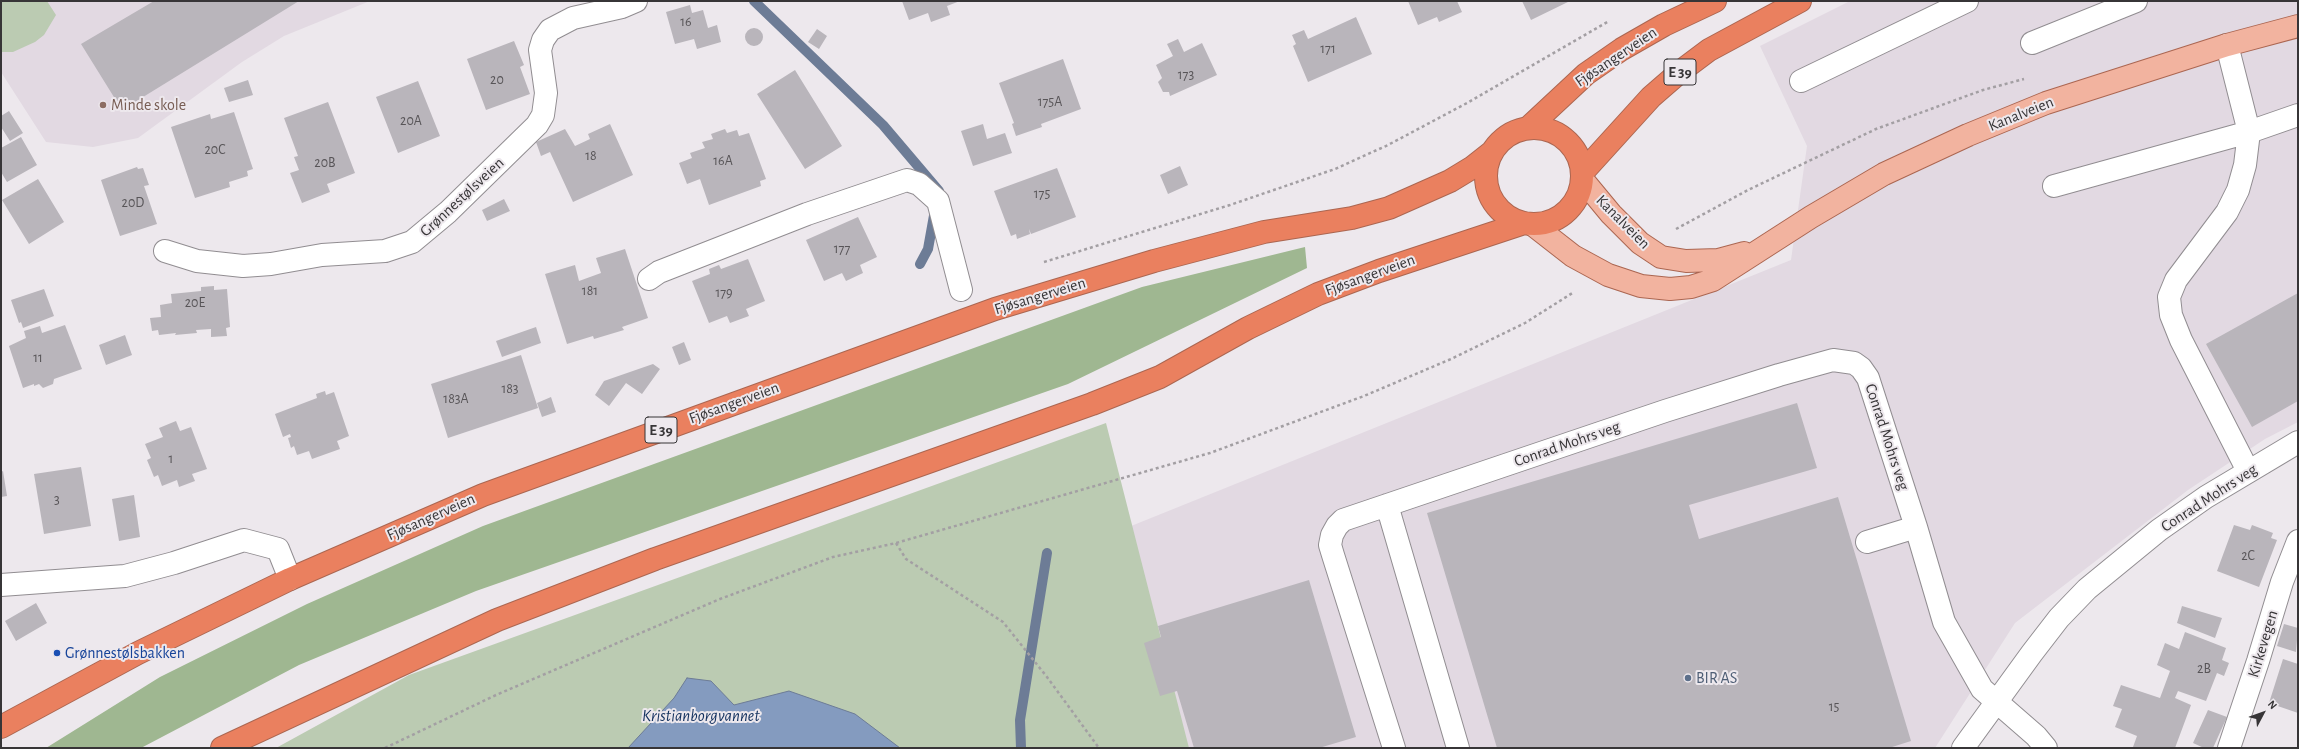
<!DOCTYPE html>
<html>
<head>
<meta charset="utf-8">
<style>
  body { margin:0 }
  #map { position:relative; width:2299px; height:749px; overflow:hidden; background:#ede8ed; font-family:"Alegreya Sans",sans-serif }
  canvas { display:block }
  .frame { position:absolute; inset:0; border:2px solid #373537; pointer-events:none }
  .north { position:absolute; left:2243px; top:693px; width:40px; height:40px; -webkit-text-stroke:3px #ede8ed; paint-order:stroke; rotate:49deg; font-size:11px; font-weight:700; line-height:16px; text-align:center; color:#373537 }
  .north::after { content:''; display:block; margin:auto; width:14px; height:18px; background:#373537; clip-path:polygon(50% 0,100% 100%,50% 72%,0 100%) }
</style>
</head>
<body>
<div id="map">
<canvas width="2299" height="749"></canvas>
<div class="frame"></div>
<div class="north">N</div>
</div>
<script>
const c = document.querySelector('canvas').getContext('2d');
c.lineJoin = 'round';
function paint(path, color) {
  c.fillStyle = color;
  c.fill(path, 'evenodd');
}
function toPath(rows) {
  const path = new Path2D();
  for (const r of rows) {
    if (r.length === 3) {
      path.moveTo(r[0] + r[2], r[1]);
      path.arc(r[0], r[1], r[2], 0, 2 * Math.PI);
      continue;
    }
    path.moveTo(r[0], r[1]);
    for (let i = 2; i < r.length; i += 2) path.lineTo(r[i], r[i + 1]);
  }
  return path;
}
function stroke(path, color, width, dash) {
  c.strokeStyle = color;
  c.lineWidth = width;
  c.lineCap = dash ? 'butt' : 'round';
  c.setLineDash(dash || []);
  c.stroke(path);
}
function drawText(font, color, halo, rows, align = 'center') {
  c.font = font + ' "Alegreya Sans",sans-serif';
  c.lineWidth = 4;
  c.setLineDash([]);
  c.textBaseline = 'middle';
  c.strokeStyle = halo;
  c.fillStyle = color;
  for (const [text, x, y, turn = 0] of rows) {
    c.save();
    c.translate(x, y);
    c.rotate((+turn || 0) * Math.PI / 180);
    c.textAlign = isNaN(turn) ? turn : align;
    if (halo) c.strokeText(text, 0, 0);
    c.fillText(text, 0, 0);
    c.restore();
  }
}
const built = toPath([
  [1,1,370,1,284,36,242,62,138,138,93,147,46,142,1,72],
  [1850,1,2298,1,2298,422,2265,439,2188,490,2015,623,1935,748,1187,748,1084,545,1791,260,1807,146,1760,46]
]);
const green = toPath([
  [1,1,47,1,56,15,44,35,35,42,13,52,1,52],
  [1106,423,1189,748,276,748,409,675]
]);
const forest = toPath([
  [1305,247,1307,268,1068,384,476,591,299,665,141,748,46,748,160,677,307,604,483,526,1142,287]
]);
const water = toPath([
  [687,678,711,681,734,705,789,691,855,714,900,748,628,748,674,698,687,678]
]);
const stream = toPath([
  [754,1,883,125,939,191],
  [920,264,928,249,935,210],
  [1021,748,1020,720,1047,553]
]);
const building = toPath([
  [154,1,299,1,122,110,81,44],
  [902,1,960,1,947,6,950,15,931,22,928,13,909,20],
  [1408,1,1457,1,1462,12,1439,22,1437,17,1418,25],
  [1522,1,1570,1,1531,20],
  [690,5,692,13,703,10,708,28,717,25,721,42,697,49,694,39,675,44,666,12],
  [1356,17,1372,54,1308,82,1293,46,1296,44,1292,35,1304,30,1308,39],
  [754,37,9],
  [817,29,827,36,819,49,808,42],
  [1178,39,1184,52,1202,43,1217,75,1170,96,1169,92,1163,92,1158,82,1162,78,1156,65,1173,56,1167,44],
  [514,41,524,65,520,67,530,94,486,110,467,59],
  [1063,59,1081,109,1041,124,1042,127,1016,136,1012,124,1014,123,999,83],
  [795,70,842,146,805,169,757,94],
  [248,80,253,95,229,102,224,88],
  [418,81,440,136,398,153,376,97],
  [328,102,355,173,327,184,330,192,302,203,290,173,299,170,294,157,298,156,284,118],
  [9,111,23,133,10,141,1,127,1,116],
  [234,112,253,169,247,171,248,176,229,182,230,187,195,198,171,127,210,114,211,119],
  [610,124,633,175,573,202,550,152,541,156,536,142,565,129,575,146,590,139,588,134],
  [983,124,987,139,1005,133,1012,153,973,166,961,131],
  [725,129,727,133,737,130,739,136,749,133,766,179,760,181,761,186,709,205,700,179,687,184,679,163,692,158,690,153,705,148,702,142,713,139,711,134],
  [21,137,37,165,7,182,1,172,1,148],
  [1180,166,1188,185,1168,194,1160,175],
  [137,167,138,169,143,168,149,185,144,186,157,224,120,236,101,180],
  [1057,168,1076,217,1031,234,1029,229,1030,234,1017,239,1016,234,1011,236,994,191],
  [38,179,64,222,29,244,2,200],
  [504,199,510,211,487,221,482,210],
  [858,217,877,257,860,265,863,273,846,281,842,273,824,281,806,240],
  [625,249,648,318,622,327,624,330,594,339,593,336,567,344,545,274,575,265,579,281,601,273,596,258],
  [748,259,765,301,746,309,749,316,730,323,727,316,709,323,692,281,710,274,709,269,719,265,721,269],
  [214,286,214,290,227,289,230,327,226,328,227,336,211,337,211,329,196,330,197,333,175,335,176,333,159,335,158,330,152,331,150,318,161,317,160,305,172,303,171,294,201,291,201,287],
  [44,289,54,316,23,328,21,322,19,323,11,300],
  [2298,293,2298,401,2252,427,2206,344],
  [65,325,82,369,54,379,53,384,43,388,39,384,34,386,34,384,23,388,9,346,26,338,24,331,40,326,42,333],
  [536,327,541,343,502,357,496,341],
  [125,335,132,355,106,365,99,345],
  [684,342,691,360,679,365,672,347],
  [521,355,538,408,448,438,431,384],
  [653,364,660,369,642,394,626,383,609,406,595,395,604,381],
  [325,391,326,395,334,392,349,436,337,441,340,449,312,459,309,451,297,455,294,446,291,448,288,438,291,437,290,434,283,437,275,414,317,398,316,394],
  [551,397,556,412,542,417,537,403],
  [1797,403,1817,468,1689,505,1699,539,1838,497,1911,741,1889,748,1497,748,1427,513],
  [176,421,180,431,191,427,207,469,192,474,195,481,179,487,177,480,162,486,158,475,154,477,147,460,151,458,145,444,163,437,159,428],
  [81,467,91,526,44,534,34,474],
  [3,471,7,496,1,497,1,472],
  [134,495,140,537,119,541,112,499],
  [2234,525,2250,530,2252,525,2273,533,2271,538,2277,540,2259,587,2217,571],
  [1309,580,1356,737,1319,748,1194,748,1177,691,1160,696,1144,643,1161,637,1158,626],
  [36,603,47,623,16,641,5,621],
  [2182,606,2222,618,2215,638,2177,623],
  [2284,624,2298,628,2296,652,2277,646],
  [2185,632,2226,648,2222,660,2229,663,2224,676,2217,673,2206,701,2178,691,2175,698,2191,705,2175,748,2133,747,2137,736,2115,727,2122,709,2113,706,2121,685,2160,698,2170,671,2157,665,2165,643,2179,649],
  [2283,659,2298,664,2298,713,2269,703],
  [2208,710,2227,717,2213,748,2204,748,2193,743]
]);
const path = toPath([
  [1676,229,1748,190,1876,129,1983,90,2024,79],
  [1044,262,1230,205,1335,169,1388,145,1467,103,1609,21],
  [896,543,906,559,1003,622,1047,677,1099,748],
  [385,748,496,695,720,599,833,557,896,543,1210,453,1364,396,1451,359,1525,323,1574,292]
]);
const minor = toPath([
  [2032,43,2136,1],
  [2227,45,2249,132,2298,115],
  [1801,81,1967,1],
  [2054,186,2249,132,2245,165,2238,190,2227,212,2176,280,2169,297,2171,315,2181,340,2248,471],
  [165,251,197,261,243,266,271,264,322,255,385,251,412,242,448,212,537,125,543,115,546,93,540,50,543,40,550,30,573,18,622,7,636,1],
  [649,279,659,272,807,214,907,180,919,184,938,201,961,290],
  [1387,505,1458,748],
  [1916,527,1944,622,1982,689,2036,736,2046,748],
  [1,585,125,576,174,563,244,540,278,549,290,579],
  [1394,748,1333,555,1330,545,1332,535,1337,526,1343,520,1665,411,1779,375,1833,360,1854,363,1861,368,1868,378,1916,527,1867,542],
  [1963,748,2032,653,2059,618,2087,589,2159,530,2206,497,2298,442],
  [2229,748,2258,661,2282,582,2298,541]
]);
const major = toPath([
  [1582,179,1611,214,1640,243,1661,257,1686,261,1718,260,1744,253],
  [1532,224,1573,256,1608,275,1641,286,1670,289,1691,287,1713,280,1811,217,1884,174,1968,135,2046,103,2227,45,2298,26]
]);
const highway = toPath([
  [1528,128,1586,74,1622,49,1664,25,1715,1],
  [1534,176,48],
  [1582,173,1651,97,1681,71,1709,50,1800,1],
  [1,727,138,653,290,579,483,495,995,309,1154,261,1264,232,1352,218,1389,208,1450,181,1473,167,1492,152],
  [222,748,497,620,655,559,1092,404,1160,377,1248,328,1318,294,1379,271,1524,223]
]);
const markers = [
  [103,105,4,"#8d6e63"],
  [57,653,4,"#1a4fb4"],
  [1688,678,4,"#5c6f8a"]
];
const numberNames = [
  ["16",686,22],
  ["171",1328,49],
  ["173",1186,75],
  ["20",497,80],
  ["175A",1050,102],
  ["20A",411,121],
  ["20C",215,150],
  ["18",591,156],
  ["16A",723,161],
  ["20B",325,163],
  ["175",1042,194],
  ["20D",133,203],
  ["177",842,249],
  ["181",590,291],
  ["179",724,293],
  ["20E",195,303],
  ["11",38,358],
  ["183",510,389],
  ["183A",456,399],
  ["1",171,459],
  ["3",57,500],
  ["2C",2248,556],
  ["2B",2204,669],
  ["15",1834,707]
];
const shields = [
  [1680,72,32],
  [661,430,32]
];
const shieldNames = [
  ["E 39",1680,72],
  ["E 39",661,430]
];
const streetNames = [
  ["Fjøsangerveien",1616,57,-34],
  ["Kanalveien",2021,114,-22],
  ["Grønnestølsveien",462,197,-43],
  ["Kanalveien",1623,222,45],
  ["Fjøsangerveien",1370,275,-20],
  ["Fjøsangerveien",1040,296,-17],
  ["Fjøsangerveien",734,403,-20],
  ["Conrad Mohrs veg",1887,437,72],
  ["Conrad Mohrs veg",1567,444,-19],
  ["Conrad Mohrs veg",2209,498,-33],
  ["Fjøsangerveien",431,517,-24],
  ["Kirkevegen",2263,644,-73]
];
const educationNames = [
  ["Minde skole",111,105]
];
const transitNames = [
  ["Grønnestølsbakken",65,653]
];
const serviceNames = [
  ["BIR AS",1696,678]
];
const waterNames = [
  ["Kristianborgvannet",701,716]
];
paint(built, '#e2d9e2');
paint(green, '#bbcbb2');
paint(forest, '#9fb791');
paint(water, '#849bbf');
stroke(water, '#6d7c96', 1);
stroke(stream, '#6d7c96', 10);
paint(building, '#b9b5bb');
stroke(minor, '#918d91', 24);
stroke(major, '#ab6651', 24);
stroke(highway, '#ab6651', 24);
stroke(path, '#a39fa3', 2.5, [3, 3]);
stroke(minor, '#fff', 22);
stroke(major, '#f2b39f', 22);
stroke(highway, '#ea805f', 22);
for (const [x, y, r, color] of markers) {
  const dot = new Path2D();
  dot.arc(x, y, r, 0, 2 * Math.PI);
  c.fillStyle = color;
  c.fill(dot);
  stroke(dot, '#ede8ed', 1.5);
}
drawText('14px', '#585558', null, numberNames);
for (const [x, y, w] of shields) {
  const box = new Path2D();
  box.roundRect(x - w / 2, y - 13, w, 26, 3);
  c.fillStyle = '#ede8ed';
  c.fill(box);
  stroke(box, '#373537', 1);
}
drawText('bold 15px', '#373537', null, shieldNames);
drawText('16px', '#373537', '#ede8ed', streetNames);
drawText('16px', '#785e54', '#ede8ed', educationNames, 'left');
drawText('16px', '#164399', '#ede8ed', transitNames, 'left');
drawText('16px', '#4e5e75', '#ede8ed', serviceNames, 'left');
drawText('italic 17px', '#13315e', '#ede8ed', waterNames);
</script>
</body>
</html>
